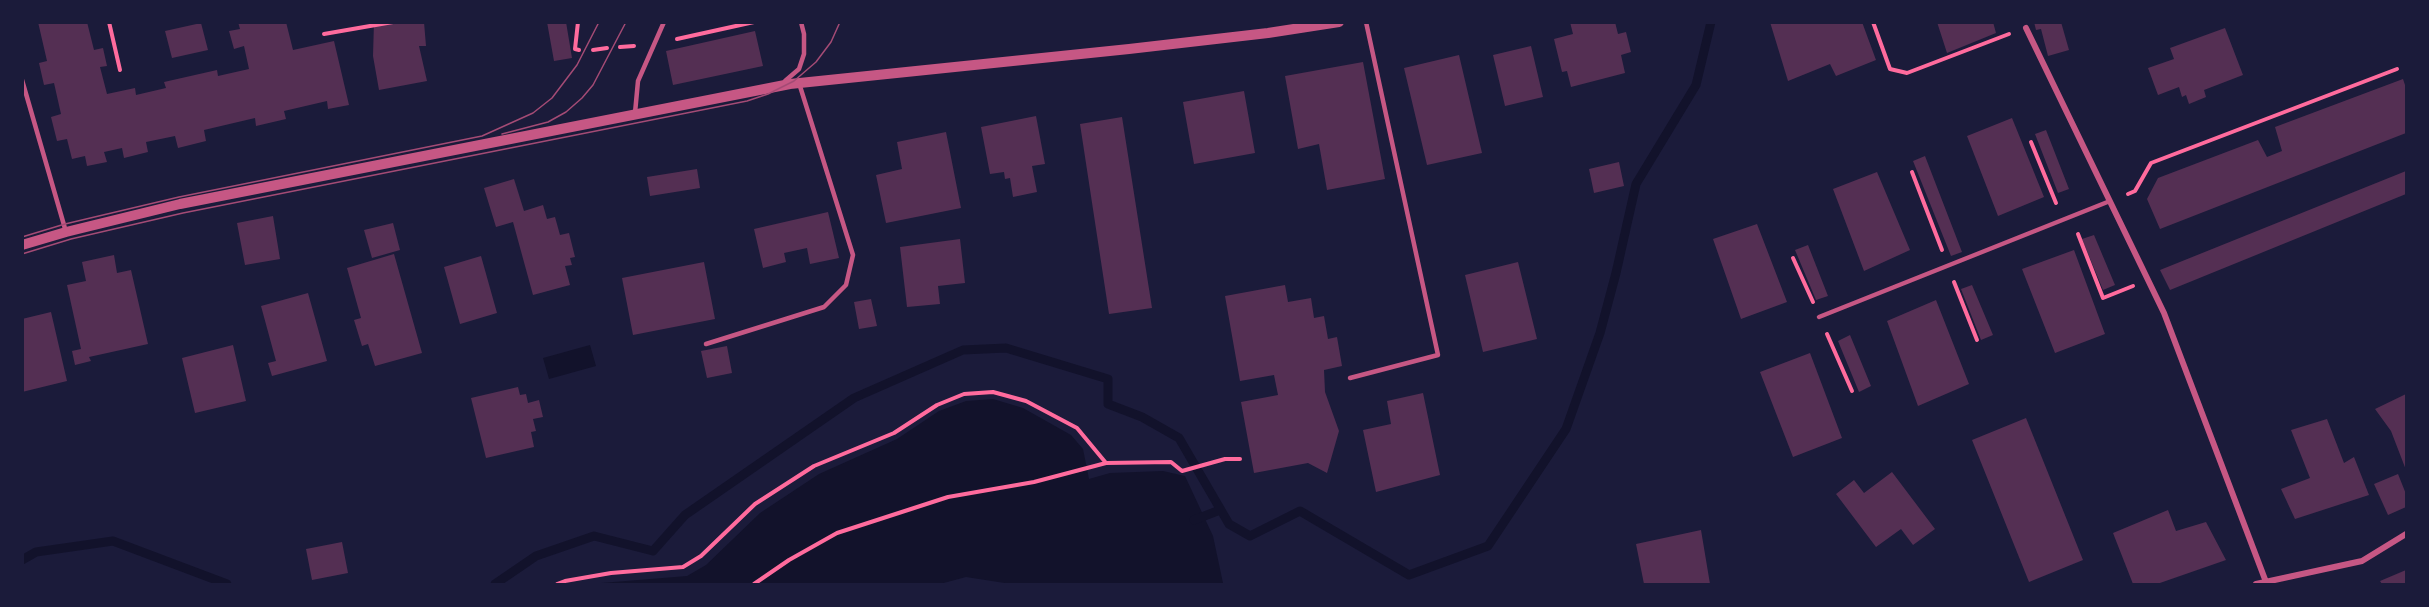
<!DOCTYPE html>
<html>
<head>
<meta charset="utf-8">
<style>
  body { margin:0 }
  #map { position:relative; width:2429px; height:607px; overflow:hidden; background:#1b1b3a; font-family:"IBM Plex Sans",sans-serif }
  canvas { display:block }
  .frame { position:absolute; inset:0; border:24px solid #1b1b3a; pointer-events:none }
</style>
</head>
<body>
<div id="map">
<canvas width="2429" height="607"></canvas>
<div class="frame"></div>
</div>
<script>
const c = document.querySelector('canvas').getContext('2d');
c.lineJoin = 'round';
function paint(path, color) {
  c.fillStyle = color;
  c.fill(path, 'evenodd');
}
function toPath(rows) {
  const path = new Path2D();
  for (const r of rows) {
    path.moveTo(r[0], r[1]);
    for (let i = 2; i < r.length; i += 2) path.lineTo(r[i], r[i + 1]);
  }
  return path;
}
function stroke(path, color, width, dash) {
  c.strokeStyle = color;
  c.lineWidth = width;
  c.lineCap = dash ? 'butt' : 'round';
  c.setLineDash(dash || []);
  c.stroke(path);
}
const water = toPath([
  [590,345,596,366,549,379,543,358],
  [993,399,1023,408,1071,435,1083,449,1089,479,1110,473,1163,471,1185,476,1213,536,1223,583,1207,584,1011,584,966,577,940,584,589,584,687,576,706,565,760,513,819,474,897,439,939,411,966,401]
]);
const stream = toPath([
  [1194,520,1220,510],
  [22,560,36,552,113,541,227,584],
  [495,584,536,556,594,536,653,551,685,515,854,398,963,350,1006,348,1108,379,1108,404,1142,417,1179,438,1229,524,1250,536,1300,511,1409,575,1488,546,1566,429,1600,333,1616,273,1636,184,1696,85,1711,22]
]);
const building = toPath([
  [38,22,87,22,94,50,103,48,107,66,100,67,107,94,135,88,136,95,166,88,164,82,217,70,218,76,249,69,244,46,234,49,229,31,240,29,238,22,286,22,293,50,334,41,349,105,328,109,327,101,284,111,286,119,256,126,255,118,204,130,206,141,178,148,175,136,146,142,148,152,124,158,122,148,104,152,107,162,87,166,85,156,72,159,67,139,57,141,51,117,61,114,54,83,44,85,39,63,47,61],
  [374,22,424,22,426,46,419,46,427,81,379,90,373,56],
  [547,22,566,22,572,58,554,61],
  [1570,22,1615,22,1618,34,1626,32,1631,52,1621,55,1625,73,1571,87,1567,71,1562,72,1554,39,1573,34],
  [1770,22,1862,22,1876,60,1836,76,1830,64,1788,81],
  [1937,22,1993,22,1996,33,1947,53],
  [2034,22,2061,22,2069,50,2048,56,2041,29,2036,30],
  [201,23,208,50,172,58,165,31],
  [2225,28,2243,75,2204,90,2206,97,2189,104,2186,95,2182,97,2179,87,2158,95,2148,68,2174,59,2170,48],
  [755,31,763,66,673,85,666,51],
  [1531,46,1543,97,1505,106,1493,55],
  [1459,55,1482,153,1427,165,1404,68],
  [1363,62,1385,179,1327,190,1319,144,1298,149,1285,76],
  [2403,79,2406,88,2406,133,2160,229,2147,199,2158,178,2258,140,2267,157,2282,151,2275,127],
  [1244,91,1255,153,1194,164,1183,102],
  [1036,116,1045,164,1032,166,1037,192,1013,197,1010,178,1005,179,1004,172,990,174,981,127],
  [1122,117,1152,308,1109,314,1080,124],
  [2012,118,2044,197,1998,216,1967,136],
  [2046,130,2069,189,2058,193,2035,134],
  [946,132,961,208,886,223,876,175,902,169,897,142],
  [1925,156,1962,252,1951,256,1913,161],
  [1619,162,1624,186,1594,193,1589,169],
  [697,169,700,188,650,196,647,177],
  [2406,171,2406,194,2170,290,2160,270],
  [1877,172,1910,250,1864,271,1833,189],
  [514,179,524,211,543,205,547,219,555,217,560,235,569,233,575,257,570,258,572,265,565,266,570,285,533,295,513,222,496,227,484,188],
  [828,212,839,258,810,264,807,248,784,253,786,262,763,268,754,229],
  [273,216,280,259,245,265,237,223],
  [393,223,400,250,372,258,364,230],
  [1757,224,1787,302,1741,319,1713,239],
  [2094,235,2115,285,2103,290,2082,239],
  [960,239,965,283,938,286,940,304,907,307,900,247],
  [1808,245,1828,296,1816,300,1795,250],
  [2074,250,2105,334,2055,353,2022,269],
  [394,254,422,353,375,366,368,344,362,346,354,320,361,318,347,268],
  [114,255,117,273,131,270,148,344,89,357,91,361,75,365,72,351,81,349,67,285,86,281,82,262],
  [481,256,497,313,460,324,444,267],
  [704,262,715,319,633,335,622,278],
  [1518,262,1537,339,1483,352,1465,275],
  [1285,285,1288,302,1311,298,1314,318,1324,316,1328,339,1337,337,1342,366,1324,370,1325,392,1339,431,1327,473,1308,463,1254,473,1241,402,1278,395,1274,375,1240,381,1225,296],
  [1972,285,1993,335,1981,340,1961,289],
  [308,293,327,361,272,376,268,363,276,361,261,306],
  [871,299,877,326,859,329,854,302],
  [1936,300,1969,384,1918,406,1887,321],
  [51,312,67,381,22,392,22,319],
  [1850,335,1871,386,1859,392,1838,341],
  [233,345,246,401,195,413,182,358],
  [727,346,732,373,707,378,701,351],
  [1810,353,1842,438,1793,457,1760,372],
  [518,387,520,395,526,394,528,403,539,400,543,417,533,419,536,431,531,432,534,447,486,458,471,398],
  [1423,393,1440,475,1376,492,1363,430,1391,424,1387,401],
  [2406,394,2406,470,2391,431,2375,409],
  [2026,418,2083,560,2029,582,1972,440],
  [2327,419,2344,463,2354,457,2369,495,2295,519,2281,489,2310,478,2291,430],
  [1892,472,1935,529,1913,545,1901,529,1876,547,1836,494,1854,480,1864,493],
  [2398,474,2406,494,2406,507,2388,515,2374,484],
  [2168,510,2176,531,2206,522,2226,560,2157,584,2133,584,2113,533],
  [1701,530,1710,584,1644,584,1636,544],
  [342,542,348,573,312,580,306,549],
  [2406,570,2406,584,2382,584,2380,581]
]);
const path = toPath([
  [109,22,120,70],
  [578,22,575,49,579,50],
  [1873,22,1890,69,1907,73,2009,34],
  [324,34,393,22],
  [677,39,754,22],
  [620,47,634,46],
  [593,50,607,48],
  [2031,142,2056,203],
  [1912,172,1942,250],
  [2128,194,2135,191,2151,163,2397,69],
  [2078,234,2103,298,2133,286],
  [1793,258,1813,302],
  [1954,282,1977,340],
  [1827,334,1852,391],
  [557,584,565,581,611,573,683,567,701,556,755,504,814,466,894,433,937,405,964,394,993,392,1026,401,1077,428,1106,463,1171,462,1182,471,1225,459,1240,459],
  [754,584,789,560,837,533,948,497,1034,482,1106,463]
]);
const service = toPath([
  [22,80,66,232],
  [785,81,799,69,804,54,804,34,801,22],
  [635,113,638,81,664,22],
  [1819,317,2110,201],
  [706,344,824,307,846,285,853,255,799,83],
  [1350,378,1438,355,1366,22]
]);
const minor = toPath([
  [2026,28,2164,313,2266,582],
  [2256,584,2362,561,2406,534]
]);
const tertiary = toPath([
  [22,245,66,232,180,204,790,84,1129,49,1268,33,1339,22]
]);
const tram = toPath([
  [502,134,548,122,566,112,582,98,593,85,626,22],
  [22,237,65,224,179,197,482,136,533,113,552,98,577,65,599,22],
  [22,254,71,239,183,213,747,101,768,94,794,81,816,62,831,42,840,22]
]);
paint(water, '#12122b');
stroke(stream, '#12122b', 9);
paint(building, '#542f53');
stroke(path, '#ff6b9d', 4);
stroke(service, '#c65784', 4.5);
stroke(minor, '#c65784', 6);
stroke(tertiary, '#c65784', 10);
stroke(tram, '#a44b75', 1.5);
</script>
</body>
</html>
